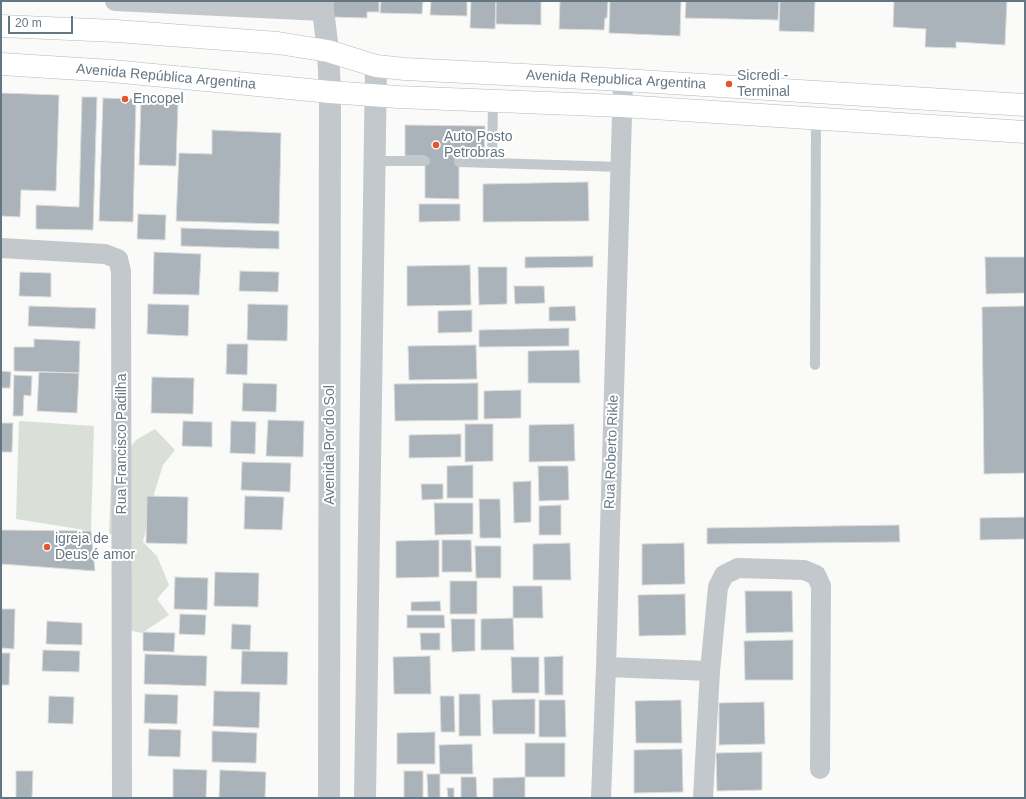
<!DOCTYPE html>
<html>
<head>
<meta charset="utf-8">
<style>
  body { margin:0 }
  #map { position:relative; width:1026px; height:799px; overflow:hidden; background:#fafaf8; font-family:Arial,sans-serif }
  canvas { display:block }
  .frame { position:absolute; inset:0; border:2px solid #657683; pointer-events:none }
  .scale { position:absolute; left:8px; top:16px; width:65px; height:18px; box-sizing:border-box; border:2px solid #657683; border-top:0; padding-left:5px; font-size:12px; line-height:14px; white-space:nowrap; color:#657683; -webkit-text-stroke:3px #fff; paint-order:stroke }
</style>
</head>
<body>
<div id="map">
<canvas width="1026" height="799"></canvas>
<div class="frame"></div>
<div class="scale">20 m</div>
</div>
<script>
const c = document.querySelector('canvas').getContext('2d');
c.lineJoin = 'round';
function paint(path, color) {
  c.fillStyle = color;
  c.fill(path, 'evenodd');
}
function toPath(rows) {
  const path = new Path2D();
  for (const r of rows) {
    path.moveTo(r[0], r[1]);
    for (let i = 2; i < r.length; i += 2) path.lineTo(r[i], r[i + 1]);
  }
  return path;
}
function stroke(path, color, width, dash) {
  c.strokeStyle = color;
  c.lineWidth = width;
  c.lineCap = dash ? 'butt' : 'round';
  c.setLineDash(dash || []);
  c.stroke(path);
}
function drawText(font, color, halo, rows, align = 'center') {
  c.font = font + ' Arial,sans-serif';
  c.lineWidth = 4;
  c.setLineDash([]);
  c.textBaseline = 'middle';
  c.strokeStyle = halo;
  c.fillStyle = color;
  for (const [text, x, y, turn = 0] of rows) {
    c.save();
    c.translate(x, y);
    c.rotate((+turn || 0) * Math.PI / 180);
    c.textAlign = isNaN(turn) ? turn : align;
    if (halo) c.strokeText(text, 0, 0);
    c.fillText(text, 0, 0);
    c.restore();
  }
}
const green = toPath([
  [19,421,94,426,91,531,16,519],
  [155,429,175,450,163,465,154,494,143,542,157,556,169,585,157,599,169,615,142,633,119,628,122,542,109,533,111,483,120,461,136,440]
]);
const building = toPath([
  [333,1,379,1,379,12,367,12,367,18,333,17,333,1],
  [381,1,423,1,422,14,380,13,381,1],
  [431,1,467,1,467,16,430,15,431,1],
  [471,1,496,1,495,29,470,28,471,1],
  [496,1,541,1,541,25,496,24,496,1],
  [560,1,608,1,607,18,605,18,604,30,559,29,560,1],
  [610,1,681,1,680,36,609,33,610,1],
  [686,1,779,1,778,20,685,18,686,1],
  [780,1,815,1,814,32,779,31,780,1],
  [894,1,1007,1,1005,45,956,42,956,48,925,47,926,29,893,27,894,1],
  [1,93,59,95,56,191,21,190,20,217,1,216,1,93],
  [82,97,97,97,93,230,36,229,36,205,79,207,82,97],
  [103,98,136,99,133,222,99,221,103,98],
  [141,101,178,103,176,166,139,165,141,101],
  [405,125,485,126,484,159,459,159,459,199,425,198,425,156,405,156,405,125],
  [212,130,281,133,279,224,176,221,179,153,212,154,212,130],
  [588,182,589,221,483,222,483,184,588,182],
  [419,204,460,204,460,221,419,222,419,204],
  [138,214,166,215,165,240,137,239,138,214],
  [181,228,279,231,279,249,181,246,181,228],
  [154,252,201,254,199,295,153,294,154,252],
  [593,256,593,267,525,268,525,257,593,256],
  [985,257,1025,257,1025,293,986,294,985,257],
  [470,265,471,305,407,306,407,266,470,265],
  [478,267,507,267,507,304,479,305,478,267],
  [240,271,279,272,278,292,239,291,240,271],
  [20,272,51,273,51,297,19,296,20,272],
  [514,286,544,286,545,303,515,304,514,286],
  [148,304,189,305,188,336,147,334,148,304],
  [248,304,288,305,287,341,247,340,248,304],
  [29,306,96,308,95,329,28,326,29,306],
  [575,306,576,321,549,321,549,307,575,306],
  [1025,306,1025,473,984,474,982,307,1025,306],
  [472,310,472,332,438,333,438,311,472,310],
  [569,328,569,346,479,347,479,330,569,328],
  [34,339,80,341,79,373,14,371,14,347,34,347,34,339],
  [227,344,248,344,247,375,226,374,227,344],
  [476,345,477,379,409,380,408,346,476,345],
  [579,350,580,383,528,383,528,351,579,350],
  [1,371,11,372,10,388,1,388,1,371],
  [39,372,79,373,77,413,37,411,39,372],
  [14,375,32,376,31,396,24,395,23,416,13,416,14,375],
  [152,377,194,378,193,414,151,413,152,377],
  [243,383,277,384,276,412,242,411,243,383],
  [478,383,478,420,395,421,394,384,478,383],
  [521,390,521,418,484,419,484,391,521,390],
  [268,420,304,421,303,457,266,456,268,420],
  [183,421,212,422,212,447,182,446,183,421],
  [231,421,256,422,255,454,230,453,231,421],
  [1,423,13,423,12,452,1,452,1,423],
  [465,424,493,424,493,461,465,462,465,424],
  [574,424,575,461,529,462,529,425,574,424],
  [461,434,461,457,409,458,409,435,461,434],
  [242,462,291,463,290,492,241,490,242,462],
  [473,465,473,498,447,498,447,466,473,465],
  [538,466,568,466,569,500,539,501,538,466],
  [531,481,531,522,514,523,513,482,531,481],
  [421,484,443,484,443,499,422,500,421,484],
  [147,496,188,497,187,544,146,543,147,496],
  [245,496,284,497,282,530,244,529,245,496],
  [479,499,500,499,501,538,480,538,479,499],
  [434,503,473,503,473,534,435,535,434,503],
  [561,505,561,535,539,535,539,506,561,505],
  [1025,517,1025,539,980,540,980,518,1025,517],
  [899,525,900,542,707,544,707,528,899,525],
  [1,530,91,531,95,571,1,564,1,530],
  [439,540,439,577,396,578,396,541,439,540],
  [442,540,471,540,472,572,442,572,442,540],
  [570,543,571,580,533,580,533,544,570,543],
  [684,543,685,584,642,585,642,544,684,543],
  [475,546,501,546,501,578,476,578,475,546],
  [215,572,259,573,258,607,214,606,215,572],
  [175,577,208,578,207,610,174,609,175,577],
  [450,581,477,581,477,614,450,614,450,581],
  [513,586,542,586,543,618,513,618,513,586],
  [745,591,792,591,793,632,746,633,745,591],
  [685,594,686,635,639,636,638,595,685,594],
  [440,601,441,611,411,611,411,602,440,601],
  [1,609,15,609,14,649,1,648,1,609],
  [180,614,206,615,205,635,179,634,180,614],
  [407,615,444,615,445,628,407,628,407,615],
  [513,618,514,650,481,650,481,619,513,618],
  [451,619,475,619,475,651,452,652,451,619],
  [47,621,82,623,82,645,46,644,47,621],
  [232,624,251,625,250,650,231,649,232,624],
  [143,632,175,633,174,652,143,651,143,632],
  [420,633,440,633,440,650,421,650,420,633],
  [793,640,793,680,745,680,744,641,793,640],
  [43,650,80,651,79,672,42,671,43,650],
  [242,651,288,652,287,685,241,684,242,651],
  [1,653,10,653,9,685,1,685,1,653],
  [145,654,207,656,206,686,144,684,145,654],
  [430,656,431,694,394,694,393,657,430,656],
  [563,656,563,695,545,695,544,657,563,656],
  [511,657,539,657,539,693,512,693,511,657],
  [214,691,260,692,259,728,213,726,214,691],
  [145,694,178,695,177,724,144,723,145,694],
  [459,694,480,694,481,736,459,736,459,694],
  [49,696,74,697,73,724,48,723,49,696],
  [440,696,454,696,455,732,441,732,440,696],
  [535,699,535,734,493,734,492,700,535,699],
  [539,700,565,700,566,737,539,737,539,700],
  [681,700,682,743,636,743,635,701,681,700],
  [764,702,765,744,719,745,719,703,764,702],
  [149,729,181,730,180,757,148,756,149,729],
  [212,731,257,733,256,763,212,762,212,731],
  [435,732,435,764,397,764,397,733,435,732],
  [525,743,565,743,565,777,525,777,525,743],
  [472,744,473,774,440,774,439,745,472,744],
  [682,749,683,792,634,793,634,750,682,749],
  [762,752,762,790,717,791,716,753,762,752],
  [173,769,207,770,206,798,173,798,173,769],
  [220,770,266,772,265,798,219,798,220,770],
  [16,771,33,771,32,798,16,798,16,771],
  [404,771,423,771,423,798,404,798,404,771],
  [427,774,440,774,440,798,428,798,427,774],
  [461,777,476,777,477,798,461,798,461,777],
  [525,777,525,798,493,798,493,778,525,777],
  [447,788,454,788,454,798,448,798,447,788]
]);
const service = toPath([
  [375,161,425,161],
  [459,162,621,167],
  [492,163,493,101],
  [815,365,816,119]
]);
const minor = toPath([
  [115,1,322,11],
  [1,248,105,254,118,259,121,271,122,798],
  [606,667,710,671,718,587,724,575,738,568,804,570,816,575,821,586,820,769],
  [601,798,606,667,623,80],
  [703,798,710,671]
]);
const tertiary = toPath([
  [322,1,328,51,330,92,329,798],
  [365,798,376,66]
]);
const secondary = toPath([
  [1,26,116,31,278,43,328,51,376,66,405,69,623,80,1025,105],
  [1,64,112,71,330,92,398,97,622,106,1025,132]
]);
const markers = [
  [729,84,4,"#e4572e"],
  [125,99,4,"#e4572e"],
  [436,145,4,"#e4572e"],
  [47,547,4,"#e4572e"]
];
const poiNames = [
  ["Sicredi -",737,76],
  ["Terminal",737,92],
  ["Encopel",133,99],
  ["Auto Posto",444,137],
  ["Petrobras",444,153],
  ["igreja de",55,539],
  ["Deus é amor",55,555]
];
const streetNames = [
  ["Avenida República Argentina",166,77,5],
  ["Avenida Republica Argentina",616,80,3],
  ["Rua Francisco Padilha",122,444,-90],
  ["Avenida Por do Sol",330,445,-90],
  ["Rua Roberto Rikle",612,452,-88]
];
paint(green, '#dadfd7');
paint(building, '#aab3b9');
stroke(building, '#dcdcda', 1);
stroke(secondary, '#b3babf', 23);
stroke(service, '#c3c8cc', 10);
stroke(minor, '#c3c8cc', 20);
stroke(tertiary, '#c3c8cc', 22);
stroke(secondary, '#fff', 22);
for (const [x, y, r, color] of markers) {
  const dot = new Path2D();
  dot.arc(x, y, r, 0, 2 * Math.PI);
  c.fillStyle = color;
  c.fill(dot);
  stroke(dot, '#fff', 1.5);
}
drawText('14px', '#657683', '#fff', poiNames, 'left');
drawText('14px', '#657683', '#fff', streetNames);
</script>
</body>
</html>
